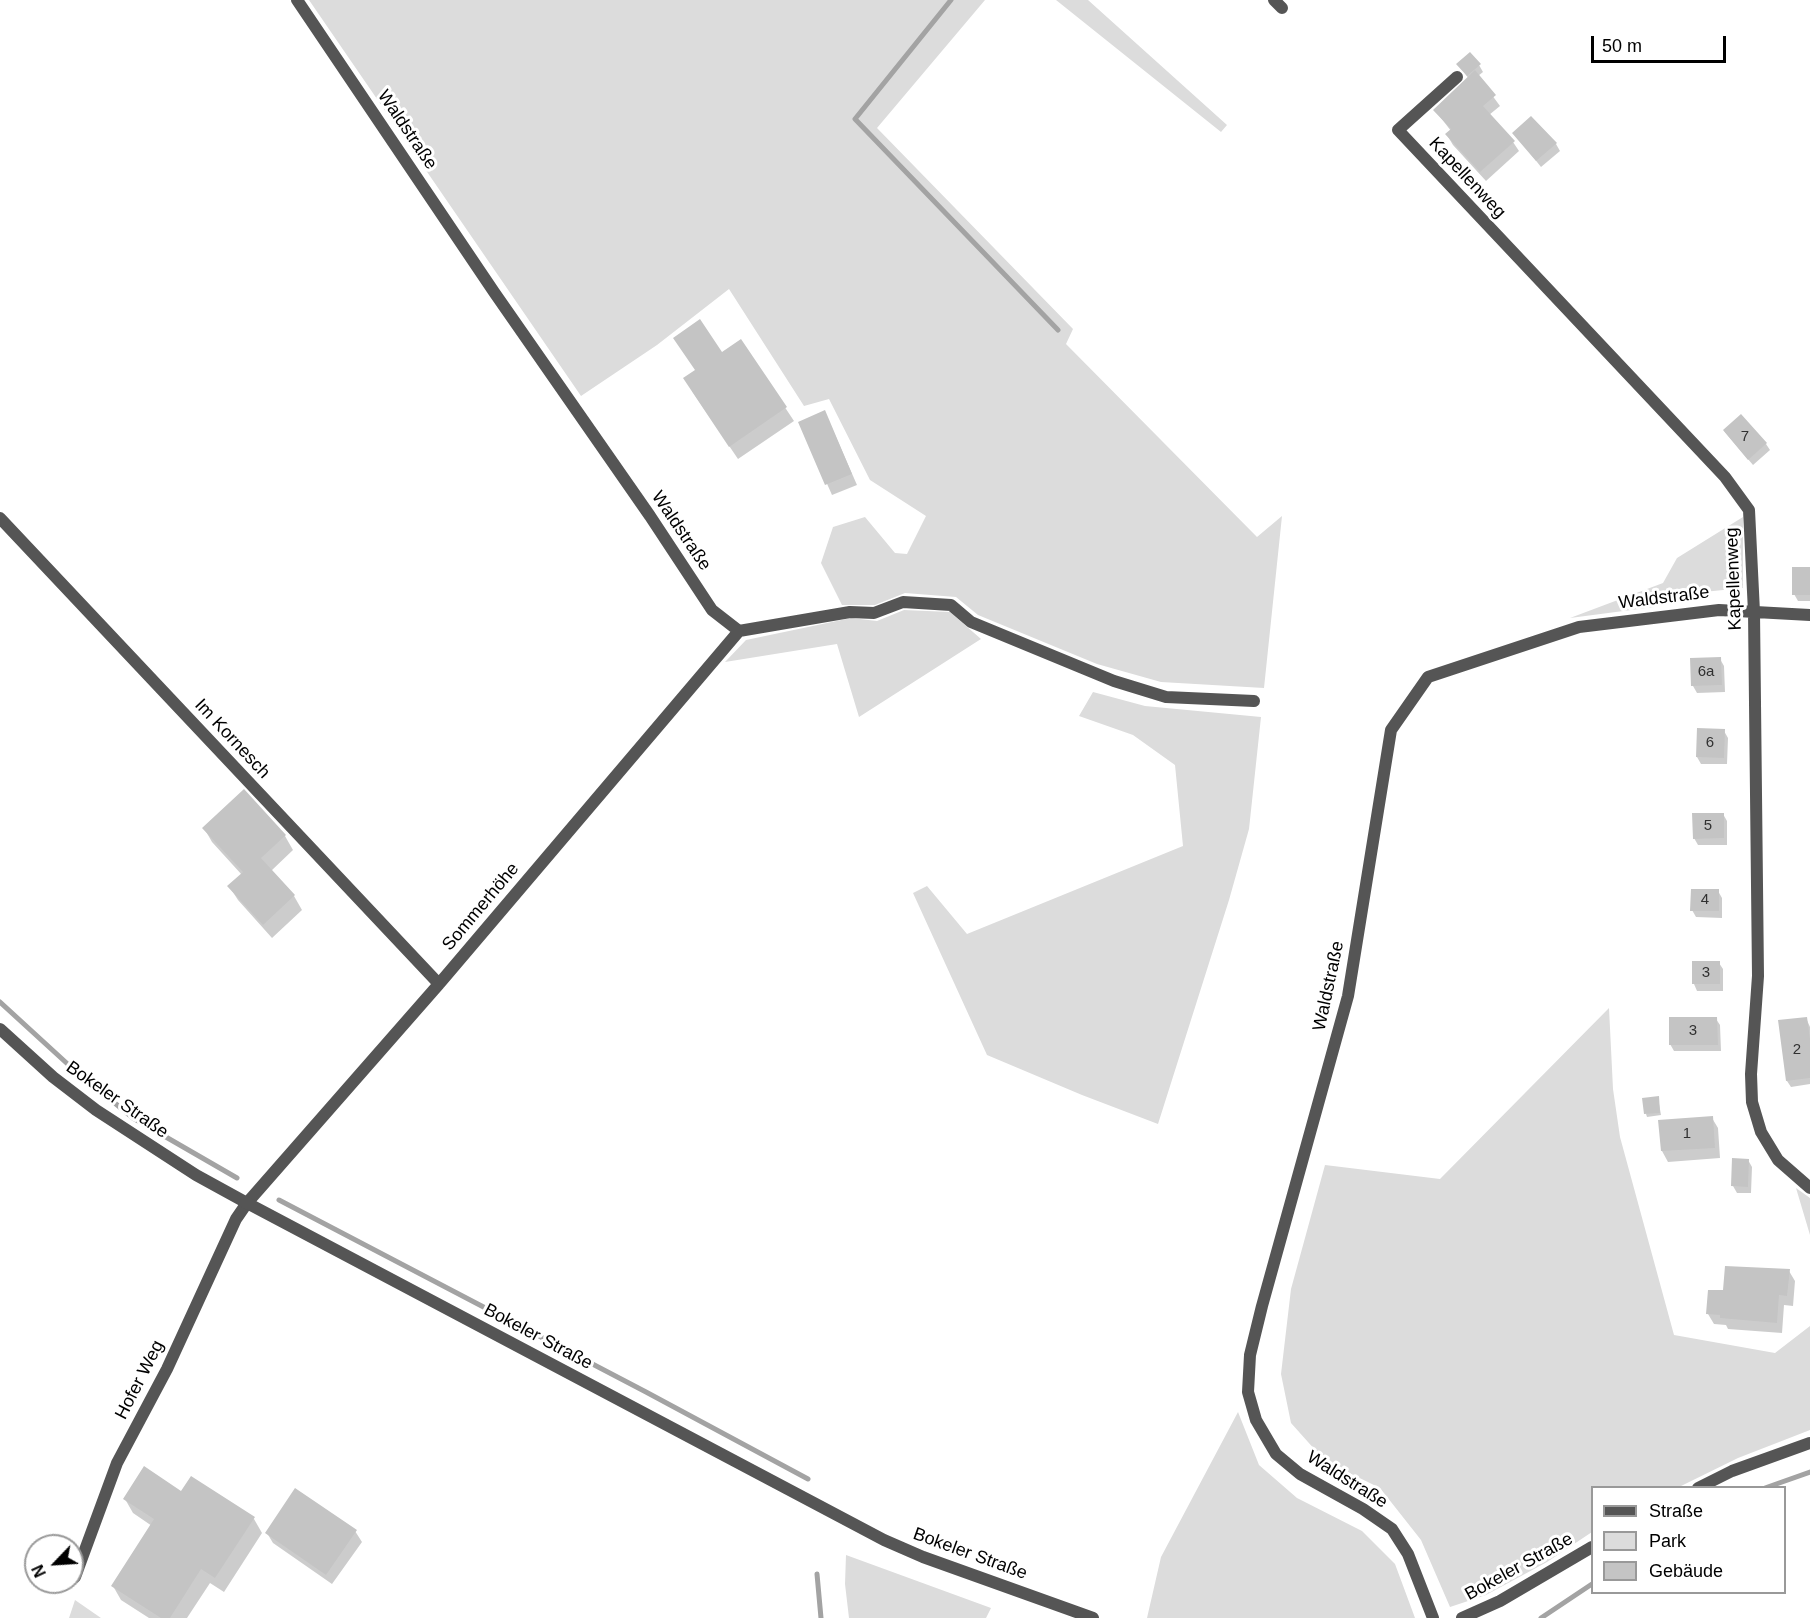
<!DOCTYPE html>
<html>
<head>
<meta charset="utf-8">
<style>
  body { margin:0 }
  #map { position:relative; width:1810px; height:1618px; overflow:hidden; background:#fff; font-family:Helvetica,sans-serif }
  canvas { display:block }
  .legend { position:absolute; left:1591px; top:1486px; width:195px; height:108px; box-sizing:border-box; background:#fff; border:2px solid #999; margin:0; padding:8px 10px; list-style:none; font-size:18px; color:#000 }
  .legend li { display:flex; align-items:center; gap:12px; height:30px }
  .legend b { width:30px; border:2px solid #999 }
  .north { position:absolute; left:24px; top:1534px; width:60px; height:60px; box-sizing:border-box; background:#fff; border:2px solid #999; border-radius:50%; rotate:245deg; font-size:16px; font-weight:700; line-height:24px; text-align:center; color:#000 }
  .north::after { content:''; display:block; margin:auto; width:21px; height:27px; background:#000; clip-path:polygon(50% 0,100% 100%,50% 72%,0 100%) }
  .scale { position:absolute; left:1591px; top:36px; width:135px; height:27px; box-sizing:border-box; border:3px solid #000; border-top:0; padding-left:8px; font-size:18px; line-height:21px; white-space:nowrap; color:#000; -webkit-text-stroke:4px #fff; paint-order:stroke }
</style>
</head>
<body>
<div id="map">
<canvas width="1810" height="1618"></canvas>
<ul class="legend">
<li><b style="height:8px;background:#555"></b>Straße</li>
<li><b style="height:16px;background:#dcdcdc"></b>Park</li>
<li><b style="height:16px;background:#c4c4c4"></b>Gebäude</li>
</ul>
<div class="north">N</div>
<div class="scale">50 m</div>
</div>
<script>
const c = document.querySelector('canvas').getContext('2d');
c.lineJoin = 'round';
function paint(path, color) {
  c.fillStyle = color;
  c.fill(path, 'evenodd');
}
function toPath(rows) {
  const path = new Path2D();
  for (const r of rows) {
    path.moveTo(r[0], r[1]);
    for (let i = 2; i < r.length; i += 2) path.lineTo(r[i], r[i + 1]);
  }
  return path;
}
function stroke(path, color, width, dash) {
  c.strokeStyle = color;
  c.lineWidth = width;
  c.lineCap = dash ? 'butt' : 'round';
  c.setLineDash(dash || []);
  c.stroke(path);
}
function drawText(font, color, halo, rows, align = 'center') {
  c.font = font + ' Helvetica,sans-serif';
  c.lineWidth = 6;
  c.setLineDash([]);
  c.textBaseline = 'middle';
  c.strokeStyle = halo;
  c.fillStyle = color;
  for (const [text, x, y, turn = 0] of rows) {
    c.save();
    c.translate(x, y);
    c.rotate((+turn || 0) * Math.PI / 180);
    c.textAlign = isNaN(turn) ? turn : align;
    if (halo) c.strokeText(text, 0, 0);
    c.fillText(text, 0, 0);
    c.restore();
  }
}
const green = toPath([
  [309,0,985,0,877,128,1073,329,1066,344,1257,537,1282,516,1264,688,1161,682,1097,664,978,615,956,597,905,593,875,605,842,605,821,563,833,527,865,517,895,553,907,554,926,516,870,480,829,399,804,406,729,289,657,345,581,396],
  [1056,0,1088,0,1227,125,1221,132],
  [1743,517,1743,588,1654,597,1654,607,1570,618,1663,583,1677,558],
  [904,610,950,612,981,639,859,717,837,644,725,662,746,640,851,618,877,621],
  [1093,692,1145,706,1261,717,1249,829,1229,900,1158,1124,1082,1095,987,1055,913,893,927,886,967,934,1183,846,1175,765,1133,735,1079,716],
  [1609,1008,1613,1089,1620,1137,1674,1335,1775,1353,1810,1326,1810,1430,1738,1458,1679,1487,1592,1488,1592,1532,1547,1562,1486,1595,1450,1607,1421,1540,1380,1488,1325,1461,1291,1423,1281,1374,1291,1289,1325,1165,1440,1179],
  [1796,1188,1810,1198,1810,1235],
  [1238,1412,1259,1465,1297,1498,1362,1531,1395,1564,1415,1618,1147,1618,1161,1557],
  [846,1555,991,1608,986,1618,849,1618,845,1584],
  [75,1600,101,1618,69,1618]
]);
const shadow = toPath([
  [1458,64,1479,65,1483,72,1478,76,1500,106,1489,115,1513,142,1519,151,1486,181,1453,145,1447,135,1451,131,1435,110,1469,79],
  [1530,118,1556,144,1560,151,1541,167,1514,133],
  [741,341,794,421,738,459,692,391,721,354],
  [825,412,857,485,832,495,800,423],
  [1724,431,1766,444,1770,450,1753,465],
  [1810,568,1810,601,1798,601,1794,594],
  [1720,659,1724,666,1725,692,1697,693,1693,686,1692,660],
  [1724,731,1728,738,1727,764,1701,764,1697,757],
  [243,791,285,836,293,850,271,871,294,896,302,910,272,938,238,900,229,886,242,875,212,842,204,828],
  [1723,814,1727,821,1727,845,1698,845,1694,838],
  [1718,891,1722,898,1722,918,1696,917,1692,910],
  [1719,963,1723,969,1723,991,1697,991,1694,984],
  [1806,1018,1810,1027,1810,1084,1791,1087,1787,1081],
  [1716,1019,1720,1025,1721,1051,1674,1051,1670,1044],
  [1658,1098,1661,1115,1647,1117,1646,1114],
  [1712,1118,1718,1128,1720,1158,1668,1162,1662,1151,1660,1121],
  [1748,1160,1752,1167,1751,1193,1737,1193,1733,1186],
  [1789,1271,1795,1281,1793,1306,1784,1305,1782,1333,1728,1329,1726,1325,1714,1324,1708,1314,1725,1291],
  [182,1493,254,1519,262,1533,224,1592,210,1583,187,1618,149,1618,121,1600,113,1586,152,1526,133,1513,125,1499],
  [355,1531,362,1542,332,1584,273,1543,267,1533]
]);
const stream = toPath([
  [951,0,855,119,1058,330],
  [0,1002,72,1068,133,1118,237,1178],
  [279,1200,646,1392,808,1479],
  [1765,1488,1810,1472],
  [817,1574,821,1618],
  [1541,1618,1592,1584]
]);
const building = toPath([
  [1470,52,1481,64,1467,76,1456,64],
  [1475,70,1496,95,1483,106,1515,141,1480,172,1445,134,1451,129,1433,110],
  [1531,116,1557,143,1536,161,1512,133],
  [700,319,722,352,741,339,787,407,729,447,683,378,695,370,673,338],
  [825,410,852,474,825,485,798,422],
  [1741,414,1767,443,1748,460,1723,430],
  [1792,567,1810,567,1810,595,1792,595],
  [1721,657,1722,685,1691,686,1690,658],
  [1697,728,1725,729,1724,758,1696,757],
  [244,789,286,835,261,858,295,895,263,925,227,886,243,872,202,828],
  [1692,813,1724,813,1724,838,1693,839],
  [1691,889,1719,889,1719,911,1690,911],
  [1692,961,1720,961,1720,984,1692,984],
  [1669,1017,1717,1017,1718,1045,1669,1045],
  [1807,1017,1810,1039,1810,1078,1786,1081,1778,1020],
  [1659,1096,1660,1113,1644,1114,1642,1098],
  [1713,1116,1715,1148,1661,1151,1658,1120],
  [1732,1158,1749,1159,1748,1187,1731,1186],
  [1725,1266,1790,1269,1787,1296,1779,1295,1777,1323,1720,1318,1720,1315,1706,1314,1708,1290,1723,1290],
  [144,1466,181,1491,191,1476,255,1517,215,1578,201,1569,170,1618,161,1618,111,1586,154,1519,123,1499],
  [295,1488,357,1530,326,1575,265,1533]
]);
const minor = toPath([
  [297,0,494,292,650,516,712,610,739,631,850,612,874,613,903,602,951,605,971,622,1114,681,1166,697,1254,701],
  [1274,0,1282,8],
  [1457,77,1398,130,1725,477,1749,510,1754,612,1758,976,1751,1074,1752,1102,1761,1132,1778,1160,1810,1188],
  [0,518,439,984],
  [75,1577,117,1463,167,1369,236,1219,247,1203,439,984,739,631],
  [1433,1618,1408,1554,1392,1529,1363,1509,1300,1474,1276,1454,1256,1420,1248,1392,1250,1355,1262,1306,1348,996,1391,730,1428,677,1579,627,1719,610,1810,615]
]);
const tertiary = toPath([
  [0,1029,53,1077,96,1110,196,1175,247,1203,884,1540,923,1557,1093,1618],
  [1698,1488,1732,1471,1810,1443],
  [1462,1618,1500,1601,1592,1547]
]);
const numberNames = [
  ["7",1745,437],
  ["6a",1706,672],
  ["6",1710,743],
  ["5",1708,826],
  ["4",1705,900],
  ["3",1706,973],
  ["3",1693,1031],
  ["2",1797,1050],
  ["1",1687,1134]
];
const streetNames = [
  ["Waldstraße",407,130,56],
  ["Kapellenweg",1467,178,47],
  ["Waldstraße",681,531,56],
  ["Kapellenweg",1734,579,-92],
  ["Waldstraße",1664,598,-7],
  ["Im Kornesch",232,739,47],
  ["Sommerhöhe",481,907,-50],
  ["Waldstraße",1329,986,-78],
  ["Bokeler Straße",117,1100,35],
  ["Bokeler Straße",538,1337,28],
  ["Hofer Weg",140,1380,-63],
  ["Waldstraße",1347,1480,32],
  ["Bokeler Straße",970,1554,20],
  ["Bokeler Straße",1519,1567,-29]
];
paint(green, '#dcdcdc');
paint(shadow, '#0003');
stroke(stream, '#a3a3a3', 5);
paint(building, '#c4c4c4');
stroke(minor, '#555', 12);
stroke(tertiary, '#555', 12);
drawText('15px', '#313131', null, numberNames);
drawText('18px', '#000', '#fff', streetNames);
</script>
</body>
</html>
